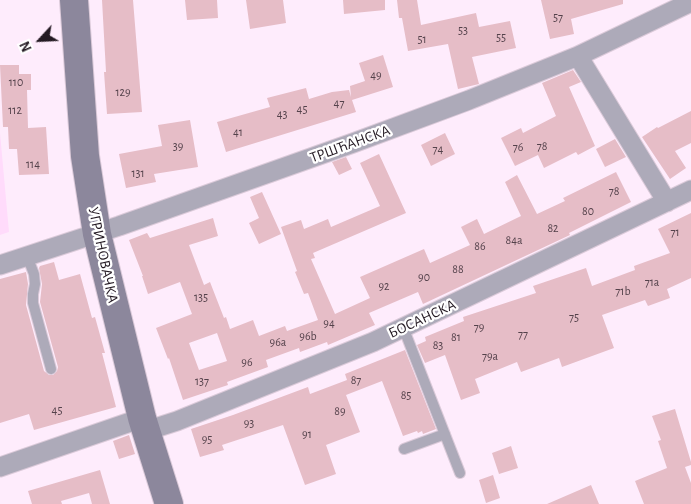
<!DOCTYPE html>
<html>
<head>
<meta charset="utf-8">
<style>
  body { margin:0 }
  #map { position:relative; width:691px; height:504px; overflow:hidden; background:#feecfc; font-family:"Alegreya Sans",sans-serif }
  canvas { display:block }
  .north { position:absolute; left:15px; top:15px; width:50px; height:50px; -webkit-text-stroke:4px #fff; paint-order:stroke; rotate:245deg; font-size:14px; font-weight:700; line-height:20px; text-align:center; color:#231922 }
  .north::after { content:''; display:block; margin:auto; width:18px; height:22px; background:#231922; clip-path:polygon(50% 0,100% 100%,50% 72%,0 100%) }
</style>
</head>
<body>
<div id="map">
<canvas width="691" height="504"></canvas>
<div class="north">N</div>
</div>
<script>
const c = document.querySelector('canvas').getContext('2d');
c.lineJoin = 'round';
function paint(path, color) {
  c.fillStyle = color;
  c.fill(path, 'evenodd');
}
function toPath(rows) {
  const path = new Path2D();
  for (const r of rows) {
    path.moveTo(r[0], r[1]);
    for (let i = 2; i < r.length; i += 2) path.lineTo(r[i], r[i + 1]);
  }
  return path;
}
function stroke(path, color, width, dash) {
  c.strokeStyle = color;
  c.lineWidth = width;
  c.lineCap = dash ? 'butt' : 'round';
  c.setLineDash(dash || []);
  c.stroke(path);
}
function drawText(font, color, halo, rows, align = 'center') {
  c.font = font + ' "Alegreya Sans",sans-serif';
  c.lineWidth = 4.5;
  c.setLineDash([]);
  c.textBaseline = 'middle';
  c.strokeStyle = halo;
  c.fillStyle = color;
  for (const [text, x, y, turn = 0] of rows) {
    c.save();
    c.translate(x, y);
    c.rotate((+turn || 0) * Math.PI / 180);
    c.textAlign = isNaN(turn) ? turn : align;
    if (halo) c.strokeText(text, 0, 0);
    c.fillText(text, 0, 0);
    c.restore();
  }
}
const built = toPath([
  [0,133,9,232,0,235]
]);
const building = toPath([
  [102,0,133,0,142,112,107,114,104,72,106,72],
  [185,0,217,0,218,18,187,20],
  [246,0,283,0,286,23,250,29],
  [343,0,385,0,385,10,344,14],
  [397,0,417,0,421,25,476,13,479,27,510,21,516,48,472,57,479,84,458,89,448,44,408,51,402,18,399,18],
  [541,0,623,0,623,4,571,19,574,34,550,39],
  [383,55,393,87,352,100,356,112,226,152,217,122,270,107,267,98,306,88,309,99,332,92,349,90,351,97,350,86,365,81,359,63],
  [0,65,19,65,19,74,31,74,31,90,27,90,28,128,46,127,49,174,19,175,17,149,9,149,8,127,3,127],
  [573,70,581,82,569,87,595,146,578,155,576,152,544,168,538,155,515,166,501,138,521,128,523,133,556,116,542,83],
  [691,111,691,143,675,151,686,168,670,179,642,137,657,127,658,128],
  [190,120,198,167,154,174,156,182,126,188,119,154,162,146,158,125],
  [445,133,455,154,431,166,421,145],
  [615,139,626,157,605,167,596,149],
  [379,154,406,213,313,253,315,258,311,259,335,314,370,298,360,277,424,249,430,263,470,245,461,227,477,219,484,234,521,216,505,182,517,175,537,214,565,201,563,198,616,172,631,202,569,233,570,235,423,304,418,292,369,313,375,325,328,345,327,342,300,352,299,348,266,360,268,367,227,382,228,385,183,400,169,358,168,359,156,328,192,314,180,282,148,294,142,276,143,276,129,240,147,233,150,238,213,218,218,236,189,245,204,285,210,282,224,318,226,317,230,329,253,320,259,336,285,326,287,331,318,320,308,293,304,294,295,272,297,271,281,227,301,220,304,229,328,219,331,227,380,206,360,163],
  [217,333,227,361,199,370,189,343],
  [346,157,352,169,339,175,332,162],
  [262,192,281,234,259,244,249,223,259,218,250,197],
  [691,213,691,278,667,289,670,298,648,306,645,300,602,315,614,348,562,367,559,358,521,372,517,362,475,379,480,393,461,400,445,355,425,363,417,345,426,341,425,337,464,321,463,317,536,293,533,286,586,268,592,286,635,270,634,266,670,253,658,229],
  [54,262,59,280,80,274,92,318,95,317,105,353,102,353,116,407,34,430,29,414,0,423,0,279,26,272,28,284,26,305,44,371,49,375,53,375,57,371,58,367,40,302,42,284,39,268,40,266],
  [405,350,436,429,423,434,422,431,418,433,417,431,403,436,382,381,346,395,360,432,326,445,336,474,305,485,283,425,222,445,224,450,200,457,191,429,233,415,308,387,310,394,347,380,345,374],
  [675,409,691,462,691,465,685,467,691,483,691,504,644,504,635,481,667,468,658,441,661,440,652,416],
  [129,435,135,454,119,459,113,441],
  [511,446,518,468,499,474,492,453],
  [100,470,110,504,92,504,89,493,61,501,62,504,32,504,28,491],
  [493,475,500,498,486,503,479,480],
  [591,485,599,504,547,504]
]);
const service = toPath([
  [27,256,34,274,35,284,33,294,33,303,51,369],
  [403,327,460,473],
  [404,449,445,434]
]);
const minor = toPath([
  [578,56,667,202],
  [0,265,119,226,353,143,469,100,578,56,691,2],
  [146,431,177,421,373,342,691,190],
  [0,467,142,418]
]);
const secondary = toPath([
  [74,0,85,156,97,234,142,418,169,504]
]);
const numberNames = [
  ["57",558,17],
  ["53",463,30],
  ["55",501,37],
  ["51",422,39],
  ["49",376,75],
  ["110",16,82],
  ["129",123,92],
  ["47",339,103],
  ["45",302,109],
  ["112",15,110],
  ["43",282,114],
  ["41",238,132],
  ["39",178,146],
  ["78",542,146],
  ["76",518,147],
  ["74",438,149],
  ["114",33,164],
  ["131",138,173],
  ["78",614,191],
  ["80",588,211],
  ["82",553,228],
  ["71",675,232],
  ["84a",514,240],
  ["86",480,246],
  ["88",458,269],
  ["90",424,277],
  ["71a",652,282],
  ["92",384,286],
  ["71b",623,291],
  ["135",201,297],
  ["75",574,317],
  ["94",329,323],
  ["79",479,327],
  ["77",523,334],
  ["96b",308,336],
  ["81",456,337],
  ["96a",278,342],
  ["83",438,345],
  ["79a",490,356],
  ["96",247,362],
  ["87",356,380],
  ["137",202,381],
  ["85",406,395],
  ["45",57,410],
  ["89",340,411],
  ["93",249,423],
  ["91",307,434],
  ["95",207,439]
];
const streetNames = [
  ["ТРШЋАНСКА",350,144,-20],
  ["УГРИНОВАЧКА",103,255,78],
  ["БОСАНСКА",422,319,-25]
];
paint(built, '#ffdbfb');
paint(building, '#e6bdc7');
stroke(service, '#dbcad9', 12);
stroke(minor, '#dbcad9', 21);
stroke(secondary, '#dbcad9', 30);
stroke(service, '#adaab9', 10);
stroke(minor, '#adaab9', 19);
stroke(secondary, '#8c879c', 28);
drawText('12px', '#54424b', null, numberNames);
drawText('15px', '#231922', '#fff', streetNames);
</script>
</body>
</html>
